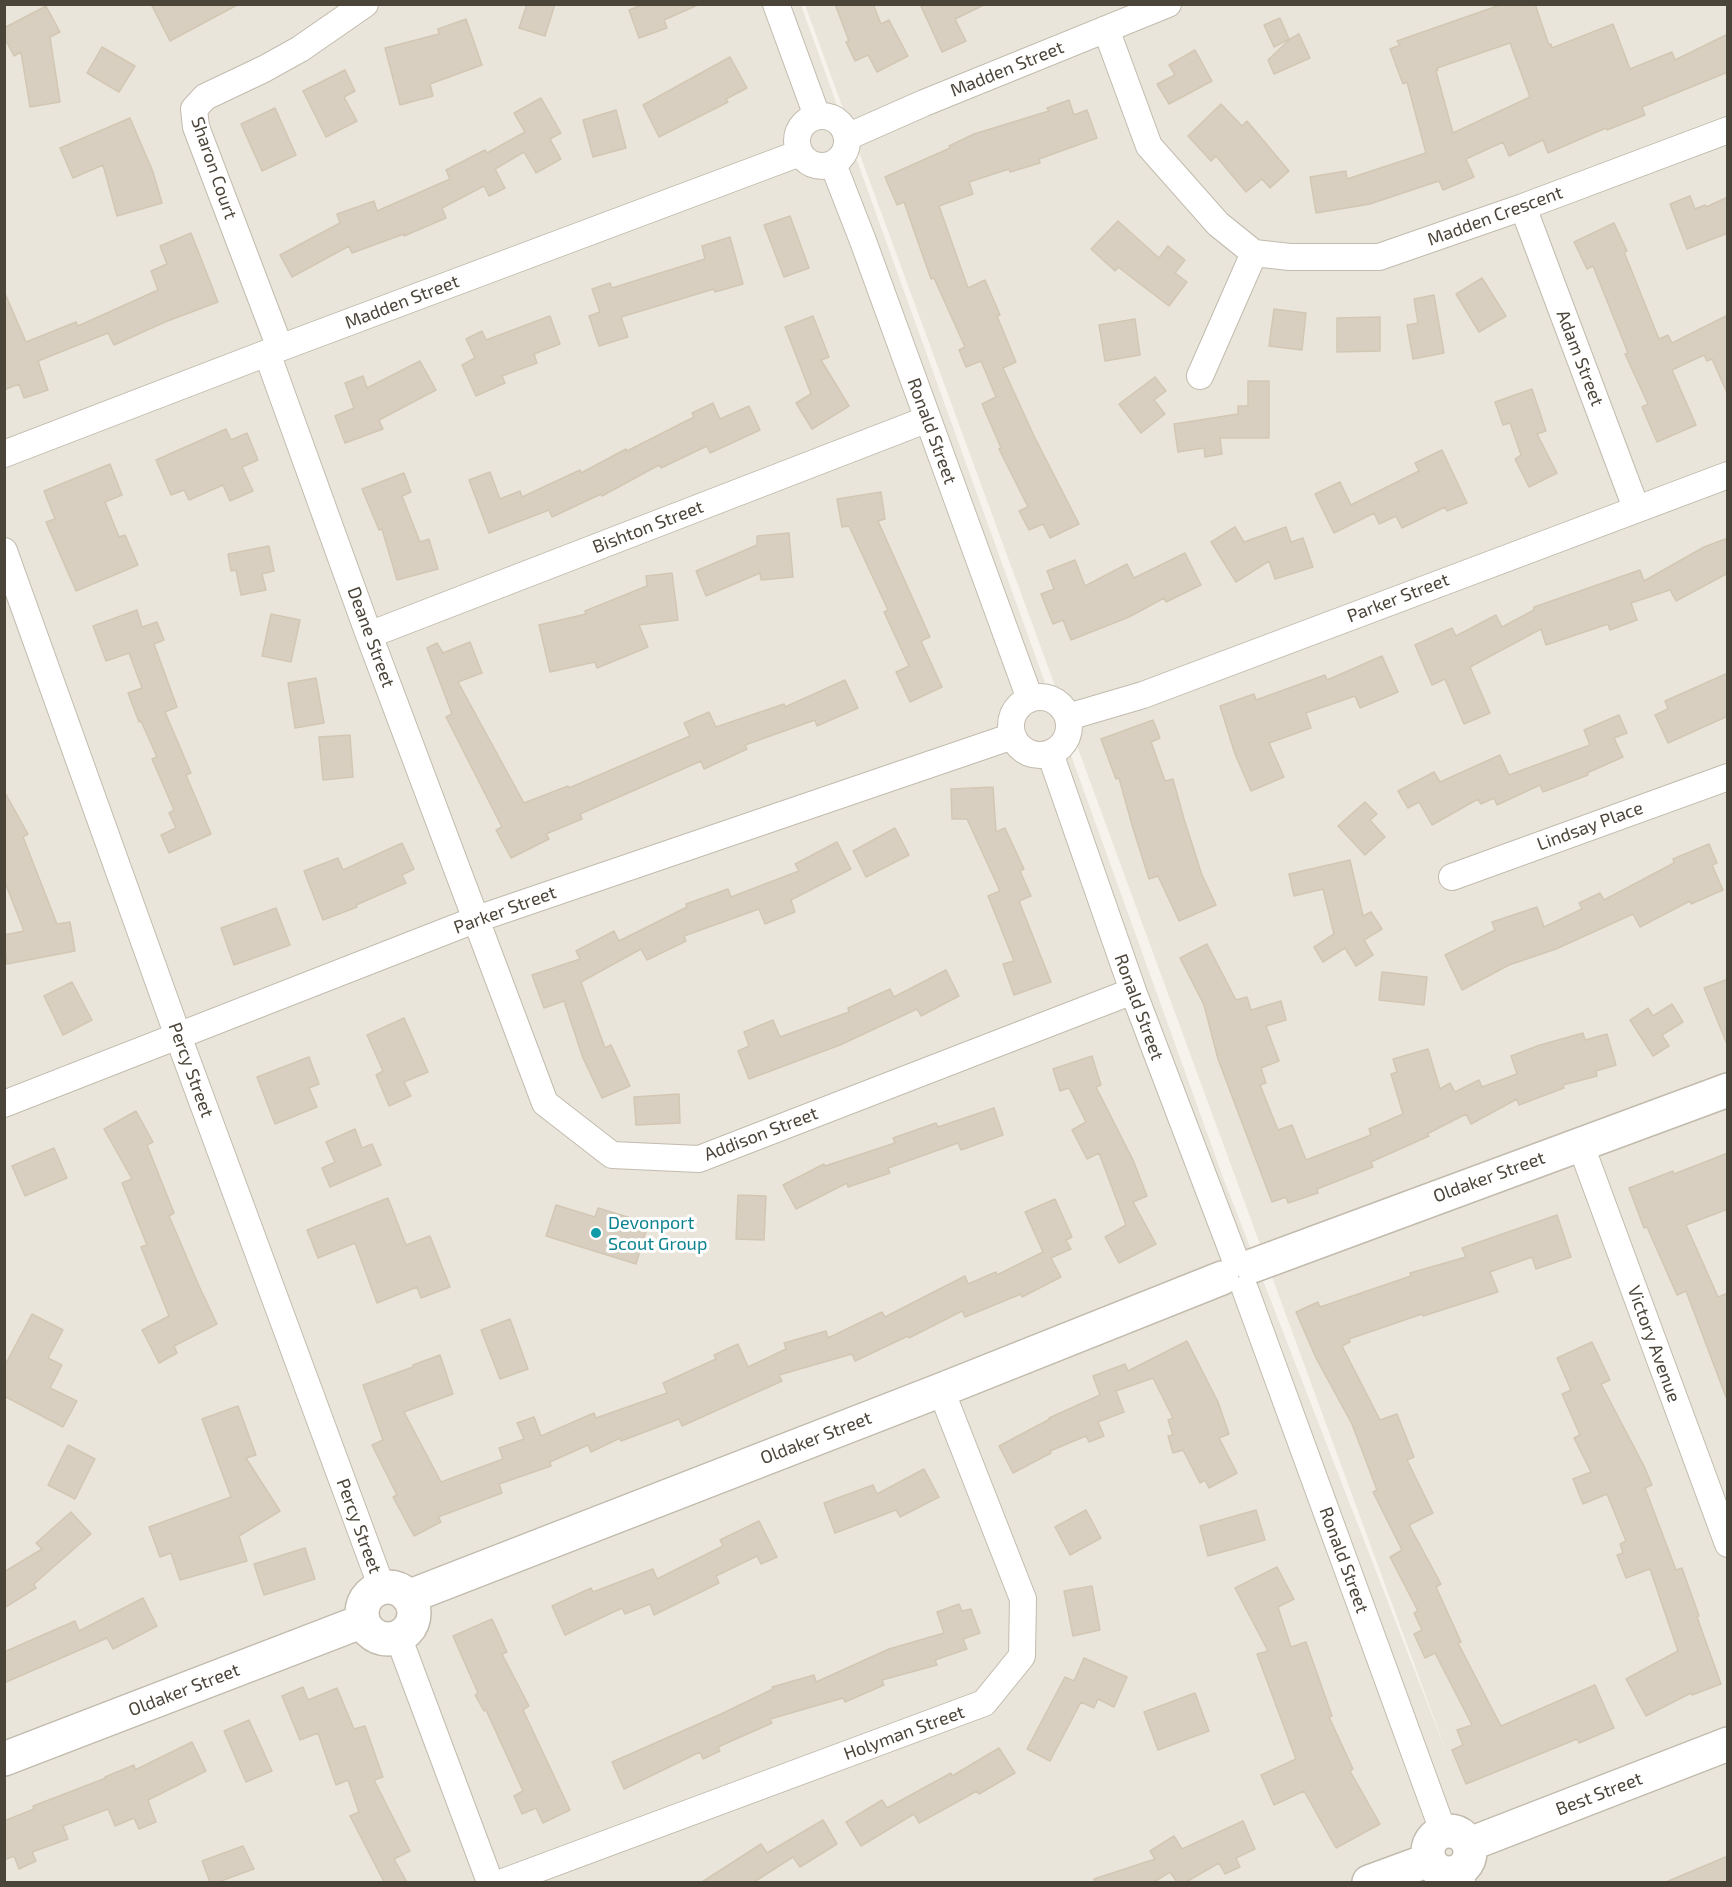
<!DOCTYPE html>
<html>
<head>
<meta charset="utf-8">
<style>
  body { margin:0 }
  #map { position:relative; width:1732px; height:1887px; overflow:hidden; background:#f6f3ec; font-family:"Exo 2",sans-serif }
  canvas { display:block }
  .frame { position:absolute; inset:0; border:6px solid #4b4439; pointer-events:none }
</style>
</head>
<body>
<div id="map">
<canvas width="1732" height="1887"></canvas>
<div class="frame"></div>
</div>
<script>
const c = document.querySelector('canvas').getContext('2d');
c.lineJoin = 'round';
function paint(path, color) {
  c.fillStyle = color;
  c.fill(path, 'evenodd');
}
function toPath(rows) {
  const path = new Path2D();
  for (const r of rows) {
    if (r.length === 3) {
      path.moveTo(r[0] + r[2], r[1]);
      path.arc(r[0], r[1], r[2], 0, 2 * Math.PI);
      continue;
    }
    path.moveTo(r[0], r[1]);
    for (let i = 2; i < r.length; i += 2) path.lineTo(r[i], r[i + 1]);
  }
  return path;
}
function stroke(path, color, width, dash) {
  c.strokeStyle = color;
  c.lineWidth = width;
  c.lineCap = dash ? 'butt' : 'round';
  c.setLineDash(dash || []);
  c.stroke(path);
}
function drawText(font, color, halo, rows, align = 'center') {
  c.font = font + ' "Exo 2",sans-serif';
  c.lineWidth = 6;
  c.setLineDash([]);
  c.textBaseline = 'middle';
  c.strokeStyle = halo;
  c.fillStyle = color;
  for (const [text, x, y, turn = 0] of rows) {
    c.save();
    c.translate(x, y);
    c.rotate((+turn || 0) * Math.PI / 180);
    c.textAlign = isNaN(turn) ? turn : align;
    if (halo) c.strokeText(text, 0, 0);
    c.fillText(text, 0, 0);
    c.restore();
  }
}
const residential = toPath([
  [5,5,801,5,1224,1180,1449,1759,805,5,1727,5,1727,1882,5,1882]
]);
const building = toPath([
  [151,4,239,4,170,41,151,4],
  [527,4,555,4,545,36,519,28,527,4],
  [645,4,700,4,664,20,667,28,639,38,629,10,645,4],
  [835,4,873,4,881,24,889,20,908,56,877,72,868,55,855,61,846,42,849,41,835,4],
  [920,4,986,4,955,19,966,41,942,52,920,4],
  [1503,4,1535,4,1549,45,1551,44,1552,48,1613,24,1630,69,1672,52,1675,60,1728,34,1728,72,1642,107,1645,115,1607,130,1606,128,1548,153,1543,140,1509,156,1503,142,1466,159,1474,177,1443,190,1439,181,1370,204,1316,213,1310,177,1346,171,1347,179,1426,153,1407,82,1403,84,1390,49,1400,45,1397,41,1503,4],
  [1510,43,1530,97,1453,133,1436,71,1438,70,1437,68,1510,43],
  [46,6,60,32,50,37,60,102,30,107,21,52,14,56,4,37,4,28,46,6],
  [1280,18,1289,39,1274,47,1264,25,1280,18],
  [466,19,482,65,430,84,433,96,400,105,385,48,439,34,438,29,466,19],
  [1299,34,1310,58,1274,74,1268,60,1290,39,1299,34],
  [102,47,135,66,119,92,87,73,102,47],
  [1195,50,1212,81,1169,104,1157,84,1175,75,1169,65,1195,50],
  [730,57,747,88,726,99,728,102,659,137,643,105,730,57],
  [345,70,355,91,344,97,357,121,326,137,303,91,345,70],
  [541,98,561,133,550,139,561,159,536,173,524,152,495,169,505,188,489,196,484,186,442,208,446,218,404,236,404,234,352,253,349,246,292,277,280,255,340,223,337,214,374,201,377,211,450,179,446,170,485,150,487,153,525,132,514,113,541,98],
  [1069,100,1074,115,1087,110,1097,138,1039,159,1040,163,1010,172,1009,169,969,182,973,194,939,206,968,288,985,280,1000,315,997,316,1016,362,1003,368,1034,436,1079,524,1050,538,1043,524,1029,530,1019,511,1028,507,999,449,1001,448,982,404,996,397,981,361,966,367,959,350,965,347,934,278,931,279,904,202,897,205,885,177,950,148,949,146,974,134,1049,111,1047,108,1069,100],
  [1221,104,1242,126,1247,121,1289,171,1270,188,1262,179,1246,192,1216,156,1211,161,1188,136,1221,104],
  [275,108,296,155,262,171,241,124,275,108],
  [616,110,626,148,593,157,583,120,616,110],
  [130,118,153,172,162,203,117,216,103,165,73,178,60,148,130,118],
  [1690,196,1695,209,1705,205,1706,207,1728,197,1728,233,1687,249,1670,204,1690,196],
  [790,216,809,268,784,277,764,225,790,216],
  [1118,221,1159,258,1168,246,1185,260,1175,273,1187,282,1169,306,1118,267,1115,271,1091,249,1118,221],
  [1614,223,1627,251,1624,252,1659,339,1668,335,1672,343,1728,315,1728,395,1712,359,1707,361,1704,355,1672,370,1696,425,1657,442,1642,407,1648,404,1625,354,1628,353,1593,266,1587,269,1574,242,1614,223],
  [191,233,218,302,165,322,114,345,108,333,38,361,48,390,24,398,19,384,4,390,4,291,26,342,76,322,78,326,158,290,151,271,167,264,160,246,191,233],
  [730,237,743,284,715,292,714,289,621,317,628,337,599,346,589,316,600,312,592,289,610,283,612,288,705,259,702,246,730,237],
  [1482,278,1506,316,1479,332,1456,294,1482,278],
  [1434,295,1444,353,1413,359,1407,325,1418,323,1414,299,1434,295],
  [1274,309,1306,313,1302,350,1269,346,1274,309],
  [550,316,560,344,534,354,537,363,502,376,505,383,476,396,462,365,475,358,466,339,482,331,486,340,550,316],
  [813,316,829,357,821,360,849,406,812,429,796,403,811,394,785,327,813,316],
  [1380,317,1380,351,1337,352,1337,318,1380,317],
  [1135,319,1140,355,1105,361,1099,325,1135,319],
  [420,361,436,390,379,420,383,429,345,443,335,416,354,408,345,383,363,376,367,388,420,361],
  [1155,377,1166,391,1154,400,1165,414,1141,433,1119,404,1155,377],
  [1248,381,1269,381,1269,438,1220,438,1222,454,1205,457,1204,448,1178,452,1174,424,1238,414,1238,406,1248,406,1248,381],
  [1532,389,1546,431,1537,434,1557,473,1529,487,1515,459,1521,455,1510,423,1503,425,1495,402,1532,389],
  [713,403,720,419,749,406,760,430,710,453,707,446,661,468,659,465,602,496,601,494,552,517,549,510,489,533,469,480,490,472,500,499,520,491,522,497,580,470,581,473,626,449,627,451,694,417,692,413,713,403],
  [226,429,231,440,247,433,258,460,242,467,253,491,230,501,223,485,189,500,184,490,171,495,156,460,226,429],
  [1442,450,1467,503,1447,511,1445,507,1402,528,1396,516,1379,524,1374,513,1334,533,1315,494,1340,482,1351,505,1419,471,1415,463,1442,450],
  [110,464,122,495,105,502,119,537,125,535,138,565,76,591,46,522,55,519,44,491,110,464],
  [404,473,411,492,402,496,420,542,429,539,438,569,397,580,382,529,379,530,362,489,404,473],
  [881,492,885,519,878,521,930,637,921,641,942,687,910,702,896,672,909,666,884,612,888,610,849,526,842,527,837,499,881,492],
  [1235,527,1244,542,1286,527,1291,542,1303,538,1313,567,1275,579,1269,561,1236,582,1211,542,1235,527],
  [789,533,793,577,761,580,760,573,706,596,696,571,757,545,757,536,789,533],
  [1728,538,1728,573,1676,601,1670,590,1631,603,1637,620,1610,630,1608,624,1546,645,1541,629,1470,667,1490,713,1464,724,1445,679,1432,685,1415,645,1452,628,1456,636,1496,615,1502,627,1534,610,1534,607,1640,570,1644,581,1704,547,1728,538],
  [269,546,274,571,262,574,266,590,241,595,236,570,231,571,228,554,269,546],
  [1185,553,1201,585,1166,602,1164,598,1129,617,1071,640,1063,620,1053,624,1041,594,1054,589,1047,571,1075,560,1085,586,1127,564,1134,578,1185,553],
  [672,573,678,620,639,625,648,647,597,668,595,662,550,672,539,625,586,614,585,611,647,586,646,576,672,573],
  [137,610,142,627,157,622,164,640,154,644,177,707,165,712,191,773,186,775,211,834,169,853,161,835,176,828,169,813,174,810,152,759,157,757,141,721,139,722,128,693,142,688,129,653,106,661,93,626,137,610],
  [271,614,300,620,291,662,262,656,271,614],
  [470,642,482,673,458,682,524,803,568,786,569,788,690,736,684,723,709,712,716,727,784,704,785,707,845,680,858,708,817,726,815,720,745,745,747,749,704,769,701,761,580,814,582,819,546,834,549,839,511,858,496,830,502,827,446,717,452,714,427,648,437,643,443,653,470,642],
  [1382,656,1398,692,1360,708,1355,696,1306,713,1311,728,1269,743,1284,777,1251,791,1235,754,1220,706,1254,694,1256,700,1325,675,1327,680,1382,656],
  [1728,673,1728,716,1668,743,1655,715,1668,709,1665,701,1728,673],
  [316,678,324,723,295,728,288,683,316,678],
  [1619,715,1627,733,1614,738,1623,757,1587,773,1588,775,1543,792,1540,785,1497,805,1494,798,1481,804,1478,799,1432,825,1419,802,1408,808,1398,791,1434,772,1440,782,1500,755,1509,775,1590,745,1584,730,1619,715],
  [1153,720,1160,738,1151,742,1165,781,1173,779,1184,819,1202,875,1216,905,1179,921,1158,876,1149,879,1132,825,1119,778,1116,779,1101,739,1153,720],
  [350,735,353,777,323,780,319,737,350,735],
  [993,787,996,832,1005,828,1024,869,1020,871,1031,896,1019,901,1051,982,1014,995,1003,964,1014,961,988,896,1000,891,967,819,952,819,951,789,993,787],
  [4,791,28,834,23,837,57,924,70,922,75,951,7,964,4,935,24,931,4,880,4,791],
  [1365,802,1377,814,1370,820,1385,837,1365,855,1338,826,1365,802],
  [895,828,909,855,866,877,853,851,895,828],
  [837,842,851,869,791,900,795,912,765,924,759,909,684,936,686,941,647,960,641,949,581,982,605,1048,611,1045,630,1086,602,1098,583,1058,564,1001,544,1008,532,975,580,959,576,951,614,931,619,941,687,907,686,904,728,889,731,897,799,871,795,864,837,842],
  [402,843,414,869,402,875,406,883,356,905,357,907,323,920,304,871,338,858,343,870,402,843],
  [1709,844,1717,863,1712,865,1723,890,1691,904,1690,901,1640,927,1633,914,1556,949,1509,965,1462,990,1445,955,1495,930,1492,922,1537,907,1544,927,1582,909,1579,903,1600,893,1604,900,1674,863,1673,859,1709,844],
  [1350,860,1363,916,1371,912,1382,929,1364,940,1373,955,1356,966,1345,948,1323,962,1314,947,1334,934,1323,889,1294,896,1289,874,1350,860],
  [276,908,290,945,234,965,221,928,276,908],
  [1207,944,1236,1000,1247,997,1251,1010,1281,1001,1286,1020,1266,1026,1279,1061,1261,1068,1266,1083,1260,1085,1278,1130,1292,1125,1306,1160,1371,1135,1369,1129,1403,1114,1391,1074,1397,1072,1393,1059,1428,1049,1440,1089,1450,1083,1455,1092,1479,1080,1482,1087,1517,1074,1511,1056,1540,1045,1583,1033,1585,1040,1607,1034,1616,1065,1596,1071,1597,1076,1563,1085,1564,1088,1519,1105,1517,1099,1471,1124,1466,1114,1427,1134,1429,1136,1371,1162,1373,1167,1317,1189,1318,1193,1288,1203,1286,1197,1272,1202,1218,1059,1204,1005,1180,958,1207,944],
  [946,970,959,996,921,1016,917,1009,840,1045,749,1079,738,1051,749,1046,744,1032,773,1020,780,1037,849,1012,848,1008,890,989,894,997,946,970],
  [1382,972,1427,977,1424,1005,1379,1000,1382,972],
  [1728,979,1728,1044,1727,1044,1704,988,1728,979],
  [72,982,92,1020,63,1035,44,996,72,982],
  [1672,1004,1683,1022,1662,1035,1669,1046,1653,1056,1630,1020,1648,1008,1653,1016,1672,1004],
  [404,1018,428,1072,404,1082,411,1096,389,1106,376,1075,383,1071,367,1035,404,1018],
  [1092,1056,1101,1085,1096,1087,1133,1160,1147,1196,1133,1202,1156,1244,1119,1263,1105,1237,1126,1225,1099,1153,1087,1159,1072,1130,1086,1122,1069,1088,1060,1091,1053,1069,1092,1056],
  [309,1057,319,1084,309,1088,317,1107,275,1124,257,1077,309,1057],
  [679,1094,680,1123,636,1125,634,1097,679,1094],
  [994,1108,1003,1135,961,1150,958,1143,888,1168,890,1173,848,1187,847,1183,796,1209,783,1185,824,1164,825,1166,895,1143,893,1138,936,1123,938,1127,994,1108],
  [136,1111,153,1142,147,1145,174,1213,169,1216,199,1286,217,1324,174,1346,177,1353,159,1363,142,1330,169,1316,141,1247,147,1245,122,1183,132,1179,104,1129,136,1111],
  [355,1129,362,1148,372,1144,381,1165,330,1187,322,1168,335,1162,326,1142,355,1129],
  [54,1148,67,1178,25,1196,12,1166,54,1148],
  [1728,1153,1728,1209,1686,1225,1718,1297,1728,1293,1728,1397,1726,1397,1686,1291,1677,1295,1647,1227,1644,1228,1629,1188,1673,1171,1674,1174,1728,1153],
  [738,1195,766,1196,764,1240,736,1239,738,1195],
  [388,1198,406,1245,430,1236,450,1287,421,1298,417,1287,377,1303,355,1243,318,1258,307,1230,388,1198],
  [1055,1199,1072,1237,1066,1240,1071,1249,1051,1258,1061,1277,1022,1297,1021,1294,965,1317,962,1311,909,1338,908,1336,855,1361,852,1354,779,1375,782,1381,682,1426,679,1419,621,1441,620,1438,591,1452,588,1445,550,1462,551,1466,499,1484,502,1493,438,1517,441,1522,414,1536,393,1497,397,1495,372,1445,383,1440,363,1385,413,1367,413,1365,440,1355,453,1394,404,1412,441,1482,503,1459,499,1448,524,1439,517,1423,534,1417,541,1436,594,1413,596,1418,667,1393,663,1383,716,1359,714,1355,738,1344,748,1367,786,1349,784,1343,826,1331,828,1338,882,1312,885,1317,965,1276,968,1284,996,1272,997,1275,1043,1252,1025,1212,1055,1199],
  [556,1205,595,1217,598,1208,634,1219,632,1227,646,1231,636,1264,546,1236,556,1205],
  [1557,1215,1571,1257,1536,1269,1532,1257,1490,1272,1498,1292,1423,1316,1422,1314,1349,1339,1350,1342,1342,1346,1380,1420,1397,1414,1414,1457,1407,1460,1433,1513,1409,1525,1441,1584,1436,1587,1461,1642,1458,1643,1501,1726,1595,1685,1614,1728,1579,1743,1577,1739,1466,1784,1452,1750,1463,1745,1457,1730,1472,1725,1435,1653,1425,1658,1414,1634,1422,1630,1414,1613,1418,1611,1390,1557,1402,1550,1373,1492,1377,1490,1352,1424,1316,1358,1296,1312,1318,1302,1320,1307,1411,1276,1410,1273,1466,1257,1462,1248,1557,1215],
  [32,1314,63,1330,48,1358,62,1365,50,1388,77,1401,63,1427,4,1396,4,1367,32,1314],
  [510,1319,528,1369,500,1379,481,1330,510,1319],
  [1187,1341,1218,1402,1229,1434,1219,1438,1237,1473,1209,1488,1205,1480,1200,1483,1183,1450,1173,1453,1168,1436,1173,1435,1168,1420,1173,1418,1153,1378,1116,1391,1124,1412,1098,1422,1104,1436,1089,1442,1086,1436,1050,1451,1051,1453,1013,1473,999,1446,1050,1419,1049,1418,1100,1395,1093,1376,1125,1364,1128,1371,1187,1341],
  [1592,1342,1610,1380,1601,1384,1644,1466,1652,1485,1645,1488,1676,1570,1682,1568,1699,1616,1697,1617,1721,1684,1692,1695,1691,1693,1646,1716,1626,1679,1678,1651,1650,1569,1626,1578,1617,1555,1623,1553,1620,1544,1626,1541,1607,1494,1583,1504,1573,1479,1591,1472,1574,1438,1580,1435,1562,1394,1571,1390,1557,1358,1592,1342],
  [238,1406,256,1455,246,1458,280,1511,239,1536,247,1561,180,1580,171,1553,160,1557,149,1527,231,1497,202,1419,238,1406],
  [68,1445,95,1459,75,1499,48,1485,68,1445],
  [924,1469,939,1497,900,1517,896,1510,835,1533,824,1503,873,1485,877,1494,924,1469],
  [1086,1510,1101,1538,1070,1555,1055,1527,1086,1510],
  [1256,1510,1265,1540,1208,1556,1200,1526,1256,1510],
  [71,1512,91,1534,34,1584,36,1588,4,1608,4,1572,42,1549,36,1543,71,1512],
  [759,1521,777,1557,761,1564,757,1556,716,1576,719,1583,654,1615,650,1604,625,1614,622,1608,565,1635,552,1606,591,1588,593,1592,653,1569,657,1579,723,1546,720,1540,759,1521],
  [305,1548,315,1579,264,1595,254,1564,305,1548],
  [1277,1567,1294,1599,1278,1607,1291,1647,1306,1642,1332,1716,1329,1717,1353,1769,1350,1771,1380,1824,1336,1848,1304,1791,1274,1805,1261,1775,1296,1759,1257,1654,1268,1651,1235,1588,1277,1567],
  [1092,1586,1100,1630,1073,1636,1064,1591,1092,1586],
  [143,1598,157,1626,113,1649,107,1638,4,1683,4,1652,75,1621,79,1631,143,1598],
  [959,1604,962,1611,971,1609,980,1633,963,1639,967,1649,935,1660,937,1665,882,1680,884,1685,845,1702,843,1698,770,1719,772,1723,718,1747,720,1751,703,1759,700,1752,624,1789,612,1762,721,1714,773,1689,772,1687,814,1675,816,1682,889,1649,944,1633,937,1612,959,1604],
  [492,1619,507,1652,502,1654,529,1706,523,1710,570,1810,543,1823,536,1808,522,1814,514,1796,523,1791,486,1710,484,1711,475,1695,478,1693,453,1636,492,1619],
  [1084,1658,1127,1677,1114,1707,1098,1699,1094,1708,1081,1702,1050,1761,1027,1749,1065,1677,1074,1681,1084,1658],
  [303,1687,308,1700,337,1688,354,1729,365,1726,383,1777,374,1780,410,1851,394,1859,407,1882,384,1882,350,1816,359,1812,348,1780,336,1785,318,1733,300,1740,282,1696,303,1687],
  [1195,1693,1209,1731,1158,1750,1144,1712,1195,1693],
  [249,1720,272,1771,246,1782,224,1731,249,1720],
  [192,1742,206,1771,148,1800,156,1822,139,1829,134,1818,115,1826,108,1809,63,1826,68,1839,32,1852,36,1861,19,1869,14,1856,4,1860,4,1821,34,1809,33,1806,106,1778,105,1777,134,1765,135,1770,192,1742],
  [999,1748,1015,1773,979,1794,977,1791,919,1823,914,1814,861,1846,846,1822,882,1800,887,1808,951,1773,952,1776,999,1748],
  [823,1820,837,1844,800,1867,793,1857,754,1882,702,1882,761,1844,767,1853,823,1820],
  [1243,1821,1255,1849,1236,1858,1240,1867,1225,1874,1219,1863,1186,1882,1177,1882,1170,1872,1154,1882,1095,1882,1094,1879,1155,1859,1150,1851,1174,1836,1182,1849,1243,1821],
  [243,1846,254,1869,218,1882,210,1882,202,1861,243,1846],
  [1728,1856,1728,1882,1666,1882,1728,1856]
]);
const minor = toPath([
  [776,4,817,116],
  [1106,29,1149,146,1218,224,1254,253,1290,257,1379,257,1523,207,1728,130],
  [822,141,25],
  [847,137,924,103,1168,4],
  [833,164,863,241,1030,699],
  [1523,207,1636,508],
  [280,348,196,127,194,109,205,97,264,69,300,49,365,4],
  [267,353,369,635,545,1103,612,1155,699,1159,1133,991],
  [1200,376,1254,253],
  [4,454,280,348,800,153],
  [4,551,178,1036,382,1588],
  [369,635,928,419],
  [1040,726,29],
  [1068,717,1143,695,1728,475],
  [1050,753,1133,991,1235,1259],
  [1452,877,1728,777],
  [4,1104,477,919,1013,736],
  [1580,1143,1728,1544],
  [1245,1289,1443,1831],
  [398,1636,490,1882],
  [1458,1872,1462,1882],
  [503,1882,984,1703,1022,1656,1023,1599,941,1390]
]);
const tertiary = toPath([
  [1252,1266,1728,1090],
  [388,1613,26],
  [408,1597,941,1390,1222,1278],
  [4,1759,363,1621],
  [1449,1852,21],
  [1470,1844,1728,1744],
  [1369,1882,1429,1860]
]);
const markers = [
  [596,1233,6,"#0f9aa8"]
];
const streetNames = [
  ["Madden Street",1007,69,-22],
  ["Sharon Court",214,168,71],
  ["Madden Crescent",1495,216,-20],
  ["Madden Street",402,302,-21],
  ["Adam Street",1580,358,69],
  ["Ronald Street",932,431,70],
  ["Bishton Street",648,527,-21],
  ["Parker Street",1398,598,-21],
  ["Deane Street",371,637,70],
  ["Lindsay Place",1590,826,-20],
  ["Parker Street",505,910,-20],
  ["Ronald Street",1139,1007,70],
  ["Percy Street",191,1070,70],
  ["Addison Street",761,1134,-21],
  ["Oldaker Street",1489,1177,-20],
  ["Victory Avenue",1654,1344,70],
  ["Oldaker Street",816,1438,-21],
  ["Percy Street",359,1526,70],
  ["Ronald Street",1344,1560,70],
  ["Oldaker Street",184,1690,-21],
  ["Holyman Street",904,1733,-20],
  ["Best Street",1599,1794,-21]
];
const cultureNames = [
  ["Devonport",608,1223],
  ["Scout Group",608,1244]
];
paint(residential, '#eae5da');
paint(building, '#d8cfc1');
stroke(building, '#d3c7b4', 1.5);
stroke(minor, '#c2bbae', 28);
stroke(tertiary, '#c2bbae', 36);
stroke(minor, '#fff', 26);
stroke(tertiary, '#fff', 33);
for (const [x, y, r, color] of markers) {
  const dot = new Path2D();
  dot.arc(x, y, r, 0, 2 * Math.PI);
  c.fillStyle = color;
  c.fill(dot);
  stroke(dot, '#fff', 2);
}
drawText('18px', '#4b4439', '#fff', streetNames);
drawText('18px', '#0d838f', '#fff', cultureNames, 'left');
</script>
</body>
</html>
